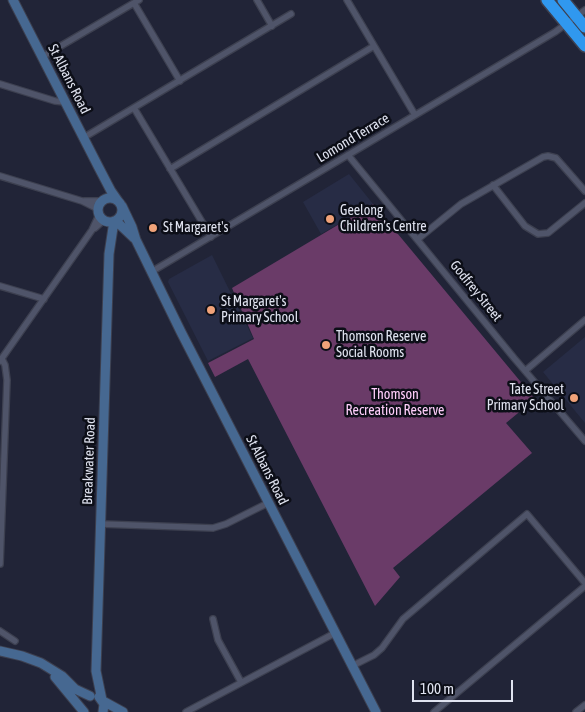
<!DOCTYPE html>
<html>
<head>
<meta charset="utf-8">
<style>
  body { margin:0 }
  #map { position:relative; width:585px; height:712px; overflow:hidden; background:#212437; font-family:"Asap Condensed",sans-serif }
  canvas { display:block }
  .scale { position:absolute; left:412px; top:680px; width:101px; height:22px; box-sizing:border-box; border:2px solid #e0e3f0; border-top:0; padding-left:6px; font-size:15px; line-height:18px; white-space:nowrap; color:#e0e3f0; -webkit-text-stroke:4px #0c0e17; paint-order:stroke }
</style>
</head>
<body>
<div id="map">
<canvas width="585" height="712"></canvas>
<div class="scale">100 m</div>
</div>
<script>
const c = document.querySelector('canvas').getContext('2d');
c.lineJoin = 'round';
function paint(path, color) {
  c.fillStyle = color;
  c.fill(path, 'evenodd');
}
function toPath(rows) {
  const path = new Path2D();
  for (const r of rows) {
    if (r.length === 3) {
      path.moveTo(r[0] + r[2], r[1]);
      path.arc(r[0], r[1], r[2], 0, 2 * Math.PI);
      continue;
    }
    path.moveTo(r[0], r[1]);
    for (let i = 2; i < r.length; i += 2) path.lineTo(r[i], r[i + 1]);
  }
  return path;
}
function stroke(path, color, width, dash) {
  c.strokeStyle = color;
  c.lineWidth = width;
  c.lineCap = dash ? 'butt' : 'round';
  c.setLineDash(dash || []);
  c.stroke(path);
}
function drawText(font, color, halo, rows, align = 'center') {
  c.font = font + ' "Asap Condensed",sans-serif';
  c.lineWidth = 5;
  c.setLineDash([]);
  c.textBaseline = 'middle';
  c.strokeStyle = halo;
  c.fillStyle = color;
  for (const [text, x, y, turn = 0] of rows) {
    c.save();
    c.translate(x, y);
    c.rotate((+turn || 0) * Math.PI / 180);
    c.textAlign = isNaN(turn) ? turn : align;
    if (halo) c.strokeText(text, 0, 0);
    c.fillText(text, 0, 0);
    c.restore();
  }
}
const built = toPath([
  [349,174,373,204,321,234,303,202],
  [212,255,253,338,208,361,168,282,169,279],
  [585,337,585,423,543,372]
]);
const green = toPath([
  [373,204,535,399,506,423,532,453,393,568,400,577,375,606,248,359,215,377,208,363,254,339,232,288]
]);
const street = toPath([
  [257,0,272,26],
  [347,0,415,115],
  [134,3,180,81],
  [42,57,139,0],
  [0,84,55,101,65,102],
  [134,108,211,237],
  [83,138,291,14],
  [348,155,514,358,585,441],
  [170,169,374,46],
  [0,176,82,201,98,209],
  [493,185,525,226,538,234,548,233,585,203],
  [84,201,101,201],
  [95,228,104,220],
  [418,239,461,204,543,157,548,156,556,158,585,191],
  [151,272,555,32,585,10],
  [0,286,44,299],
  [0,361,92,230,99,215],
  [525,371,585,320],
  [101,524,213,528,226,524,268,503],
  [0,564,7,380,5,365,2,359],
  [213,619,218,640,241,682],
  [0,631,15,641],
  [352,666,374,655,382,648,403,619,527,514,585,583],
  [186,712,335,633],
  [434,712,585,586],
  [576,712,585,705]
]);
const secondary = toPath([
  [13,0,99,168,111,191,118,201],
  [110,210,12],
  [122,206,132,227,136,240,181,332,376,712],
  [116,221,134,238],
  [0,651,22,656,41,663,62,676,75,689,90,696],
  [55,677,84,712],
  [99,697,104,704,103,712],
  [102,700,96,671,109,254,114,221],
  [103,701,123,712]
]);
const highway = toPath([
  [547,0,585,46],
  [563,0,585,27]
]);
const markers = [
  [330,219,5,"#f0a279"],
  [153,228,5,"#f0a279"],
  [211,310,5,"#f0a279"],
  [326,345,5,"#f0a279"],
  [574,398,5,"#f0a279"]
];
const streetNames = [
  ["St Albans Road",69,79,63],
  ["Lomond Terrace",353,138,-31],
  ["Godfrey Street",476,291,51],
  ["Breakwater Road",89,461,-88],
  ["St Albans Road",267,470,63]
];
const poiNames = [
  ["Geelong",340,211],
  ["Children's Centre",340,227],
  ["St Margaret's",163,228],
  ["St Margaret's",221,302],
  ["Primary School",221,318],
  ["Thomson Reserve",336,337],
  ["Social Rooms",336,353],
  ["Tate Street",564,390,"right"],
  ["Primary School",564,406,"right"]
];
const parkNames = [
  ["Thomson",395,395],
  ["Recreation Reserve",395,411]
];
paint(built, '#272c45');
paint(green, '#6a3b68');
stroke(street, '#3d4050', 8);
stroke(secondary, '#3d4050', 11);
stroke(highway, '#3d4050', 14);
stroke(street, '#4f5469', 5.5);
stroke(secondary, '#466891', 9);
stroke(highway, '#3098ef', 11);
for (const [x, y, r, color] of markers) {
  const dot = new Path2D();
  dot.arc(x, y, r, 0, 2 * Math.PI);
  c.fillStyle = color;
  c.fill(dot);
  stroke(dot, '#0c0e17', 2);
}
drawText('14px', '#e0e3f0', '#0c0e17', streetNames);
drawText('14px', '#e0e3f0', '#0c0e17', poiNames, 'left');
drawText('14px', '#ffcefb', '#0c0e17', parkNames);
</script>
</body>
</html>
